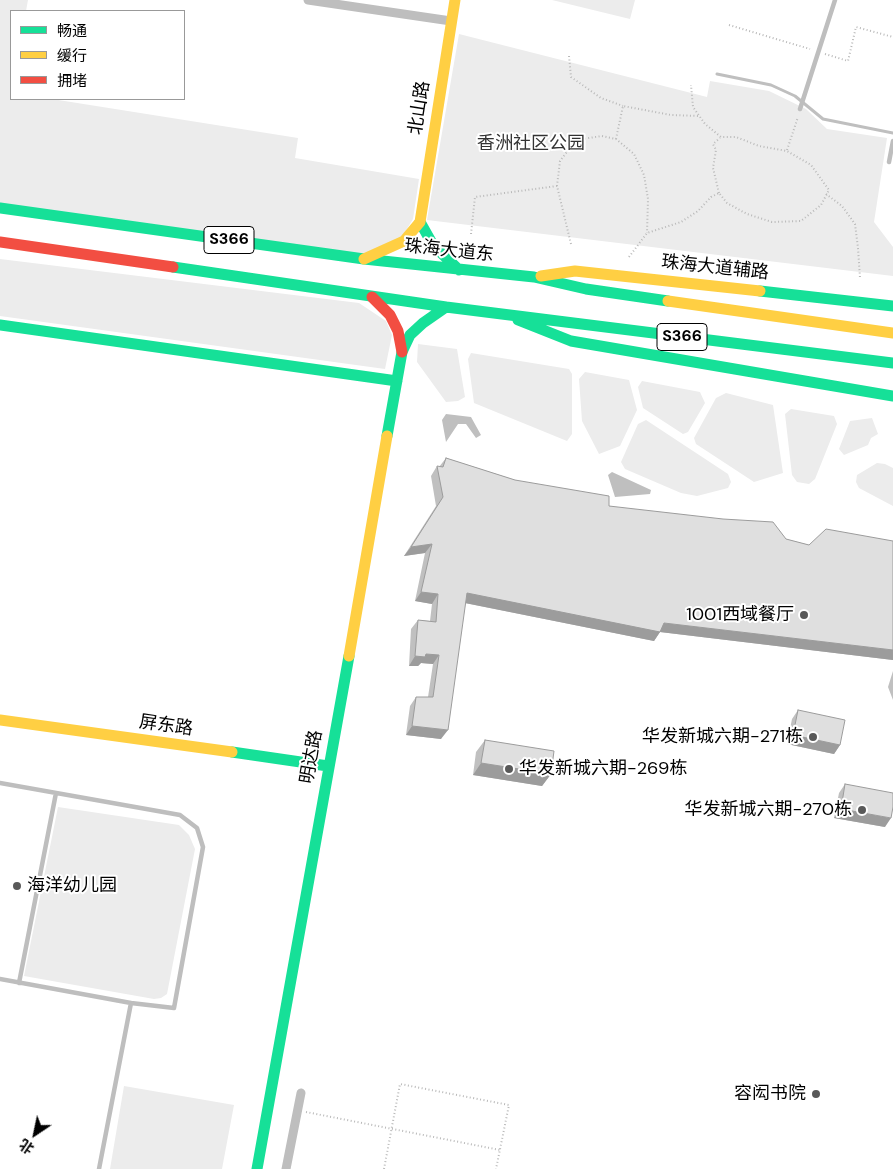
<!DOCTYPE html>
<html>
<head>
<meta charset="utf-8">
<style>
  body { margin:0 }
  #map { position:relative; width:893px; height:1169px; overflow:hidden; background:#fff; font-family:"DM Sans","Noto Sans SC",sans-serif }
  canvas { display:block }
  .legend { position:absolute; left:10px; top:10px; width:175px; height:90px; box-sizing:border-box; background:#fff; border:1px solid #999; margin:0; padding:6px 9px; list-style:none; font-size:15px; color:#000 }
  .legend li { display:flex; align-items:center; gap:10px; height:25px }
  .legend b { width:25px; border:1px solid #999 }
  .north { position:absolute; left:10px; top:1109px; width:50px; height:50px; -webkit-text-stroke:4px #fff; paint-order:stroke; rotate:214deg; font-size:14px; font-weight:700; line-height:20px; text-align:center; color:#000 }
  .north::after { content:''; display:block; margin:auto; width:18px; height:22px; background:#000; clip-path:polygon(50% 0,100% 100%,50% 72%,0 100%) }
</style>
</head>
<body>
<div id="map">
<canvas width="893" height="1169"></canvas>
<ul class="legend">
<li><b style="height:6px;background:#16e098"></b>畅通</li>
<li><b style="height:6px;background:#ffcf43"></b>缓行</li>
<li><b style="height:6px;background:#f24e42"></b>拥堵</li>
</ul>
<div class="north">北</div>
</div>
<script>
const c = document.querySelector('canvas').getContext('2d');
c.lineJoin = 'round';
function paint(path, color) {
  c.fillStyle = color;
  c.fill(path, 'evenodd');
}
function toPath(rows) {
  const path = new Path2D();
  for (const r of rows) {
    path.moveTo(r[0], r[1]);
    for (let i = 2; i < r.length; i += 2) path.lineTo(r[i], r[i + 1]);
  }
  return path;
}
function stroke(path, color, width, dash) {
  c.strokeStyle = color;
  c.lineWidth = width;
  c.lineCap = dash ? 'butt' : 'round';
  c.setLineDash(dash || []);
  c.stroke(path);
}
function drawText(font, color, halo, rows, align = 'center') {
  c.font = font + ' "DM Sans","Noto Sans SC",sans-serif';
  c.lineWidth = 4;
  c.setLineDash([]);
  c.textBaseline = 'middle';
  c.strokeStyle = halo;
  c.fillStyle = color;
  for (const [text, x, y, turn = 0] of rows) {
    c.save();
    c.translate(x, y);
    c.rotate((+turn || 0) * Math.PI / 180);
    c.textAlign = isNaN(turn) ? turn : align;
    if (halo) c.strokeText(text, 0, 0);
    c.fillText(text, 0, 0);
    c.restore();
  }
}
const green = toPath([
  [0,0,28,0,26,11,11,11,11,99,52,99,298,138,295,158,419,179,413,219,402,237,364,256,0,205],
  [552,0,635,0,630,19],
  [459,34,707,97,710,81,769,91,806,109,827,129,887,138,874,222,893,247,893,276,427,220],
  [0,259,359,303,386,321,392,335,385,369,0,316],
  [418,344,457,349,465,397,458,401,446,402,417,362],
  [471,353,569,369,572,374,572,434,567,441,474,403,468,359],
  [585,372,629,380,637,410,620,446,599,454,582,421,579,379],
  [642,381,700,392,705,403,688,432,683,434,643,408,638,387],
  [726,393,773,405,783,473,754,482,696,444,694,438,716,398],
  [791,409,834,416,837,424,815,479,809,484,797,482,792,475,785,414],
  [872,418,878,434,871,438,868,445,844,455,839,449,850,421],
  [646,420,728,474,731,482,728,488,697,496,681,493,625,469,621,462,638,424],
  [877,463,885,464,893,468,893,506,859,488,856,482,857,475],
  [58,807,179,825,189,835,195,849,167,994,161,998,154,999,24,976],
  [124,1086,234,1105,222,1169,110,1169]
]);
const water = toPath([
  [446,414,471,417,481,435,476,438,466,424,458,424,446,442,442,420],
  [612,472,651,490,650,494,615,497,608,475]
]);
const stream = toPath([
  [717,74,771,85,795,96,823,119,893,133]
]);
const path = toPath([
  [729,25,810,49],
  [825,54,848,61,856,27,893,37],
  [569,56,571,77,601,98,623,106],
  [616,139,623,106,671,115,700,116],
  [787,150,798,117],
  [719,193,713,168,716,150,713,144,720,138],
  [826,194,842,206,855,224,858,248,860,278],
  [471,234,475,197,557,186],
  [571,244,557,186,560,161,569,149,582,139,602,136,616,139,634,154,644,175,648,199,647,233],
  [629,257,647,233,681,222,698,211,711,197,719,193,727,203,747,214,772,222,801,221,821,205,829,190,811,165,787,151,759,146,736,137,721,137,705,124,693,107,691,85],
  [306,1112,500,1150],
  [384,1169,400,1084,509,1105,496,1169]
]);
const lane = toPath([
  [800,109,835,0],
  [889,162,893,141],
  [0,783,180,815,197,828,203,847,174,1008,131,1003,0,979],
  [19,983,56,793],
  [99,1169,131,1003]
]);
const street = toPath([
  [308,0,451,21],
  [286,1169,301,1093]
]);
const fast = toPath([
  [0,208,364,259,534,277,586,289,668,301],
  [420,222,433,245,459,270],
  [173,267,446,307,893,363],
  [760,291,893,306],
  [518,320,571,341,893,396],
  [0,325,397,381],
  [387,436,402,352,410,335,423,323,446,307],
  [232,752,328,766],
  [257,1169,349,656]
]);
const slow = toPath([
  [364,259,404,241,420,222,455,0],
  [541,276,575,271,760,291],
  [668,301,893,333],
  [349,656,387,436],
  [0,720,232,752]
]);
const jam = toPath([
  [0,242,173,267],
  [372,297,390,315,398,331,402,352]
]);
const wall = toPath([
  [446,458,515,480,609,506,786,539,809,545,893,541,893,660,660,632,654,641,465,603,441,739,406,735,410,706,416,697,428,697,433,664,421,663,418,666,409,666,411,629,418,620,430,621,432,604,415,601,425,553,404,556,436,506,431,476,437,466,439,467],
  [893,671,893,700,888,687],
  [798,710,840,745,834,754,787,744,792,719],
  [485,740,551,774,542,786,473,775,476,752],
  [845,784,885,827,834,818,839,793]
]);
const shadedWall = toPath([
  [432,544,425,553,404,556,411,547],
  [421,592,438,594,432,604,415,601],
  [467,593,664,623,893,650,893,660,660,632,654,641,460,602],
  [426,654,439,655,433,664,421,663,418,666,409,666,415,656],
  [412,726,448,730,441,739,406,735],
  [793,735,840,745,834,754,787,744],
  [481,763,551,774,542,786,473,775],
  [841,809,891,818,885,827,834,818]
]);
const building = toPath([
  [446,458,515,480,609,496,609,506,723,519,773,522,786,539,809,545,826,529,893,541,893,650,664,623,660,632,467,593,448,730,412,726,416,697,433,697,439,655,426,654,425,657,415,656,418,620,436,622,438,594,421,592,432,544,411,547,443,497,437,466,443,467,446,458],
  [798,710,845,720,840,745,793,735,798,710],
  [485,740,554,751,551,774,481,763,485,740],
  [845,784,893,793,893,807,891,818,841,809,845,784]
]);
const markers = [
  [804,615,5,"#595959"],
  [813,737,5,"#595959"],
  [509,769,5,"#595959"],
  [862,810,5,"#595959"],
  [17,886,5,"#595959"],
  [816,1094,5,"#595959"]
];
const shields = [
  [229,240,50],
  [682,337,50]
];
const shieldNames = [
  ["S366",229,240],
  ["S366",682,337]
];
const streetNames = [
  ["北山路",420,108,-81],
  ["珠海大道东",449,251,6],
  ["珠海大道辅路",715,268,6],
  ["屏东路",166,726,8],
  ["明达路",312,757,-80]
];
const parkNames = [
  ["香洲社区公园",531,144]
];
const poiNames = [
  ["1001西域餐厅",794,615],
  ["华发新城六期-271栋",803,737],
  ["华发新城六期-269栋",519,769,"left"],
  ["华发新城六期-270栋",852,810],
  ["海洋幼儿园",27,886,"left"],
  ["容闳书院",806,1094]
];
paint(green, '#ececec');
paint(water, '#bfbfbf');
stroke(stream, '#bfbfbf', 3);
stroke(path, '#b9b9b9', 2, [1, 2.5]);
stroke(lane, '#bebebe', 4.5);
stroke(street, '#bebebe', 9);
stroke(fast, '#16e098', 11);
stroke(slow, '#ffcf43', 11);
stroke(jam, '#f24e42', 11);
paint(wall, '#c0c0c0');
paint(shadedWall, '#9c9c9c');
paint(building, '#dfdfdf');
stroke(building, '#9c9c9c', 1);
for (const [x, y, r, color] of markers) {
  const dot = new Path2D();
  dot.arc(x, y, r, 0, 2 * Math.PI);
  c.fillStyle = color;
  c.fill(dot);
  stroke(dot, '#fff', 2);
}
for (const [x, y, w] of shields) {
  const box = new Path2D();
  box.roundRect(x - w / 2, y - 13.5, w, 27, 4);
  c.fillStyle = '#fff';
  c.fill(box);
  stroke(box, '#000', 1);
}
drawText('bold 16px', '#000', null, shieldNames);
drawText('18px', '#000', '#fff', streetNames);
drawText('18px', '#333', '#fff', parkNames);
drawText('18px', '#000', '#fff', poiNames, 'right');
</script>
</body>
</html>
